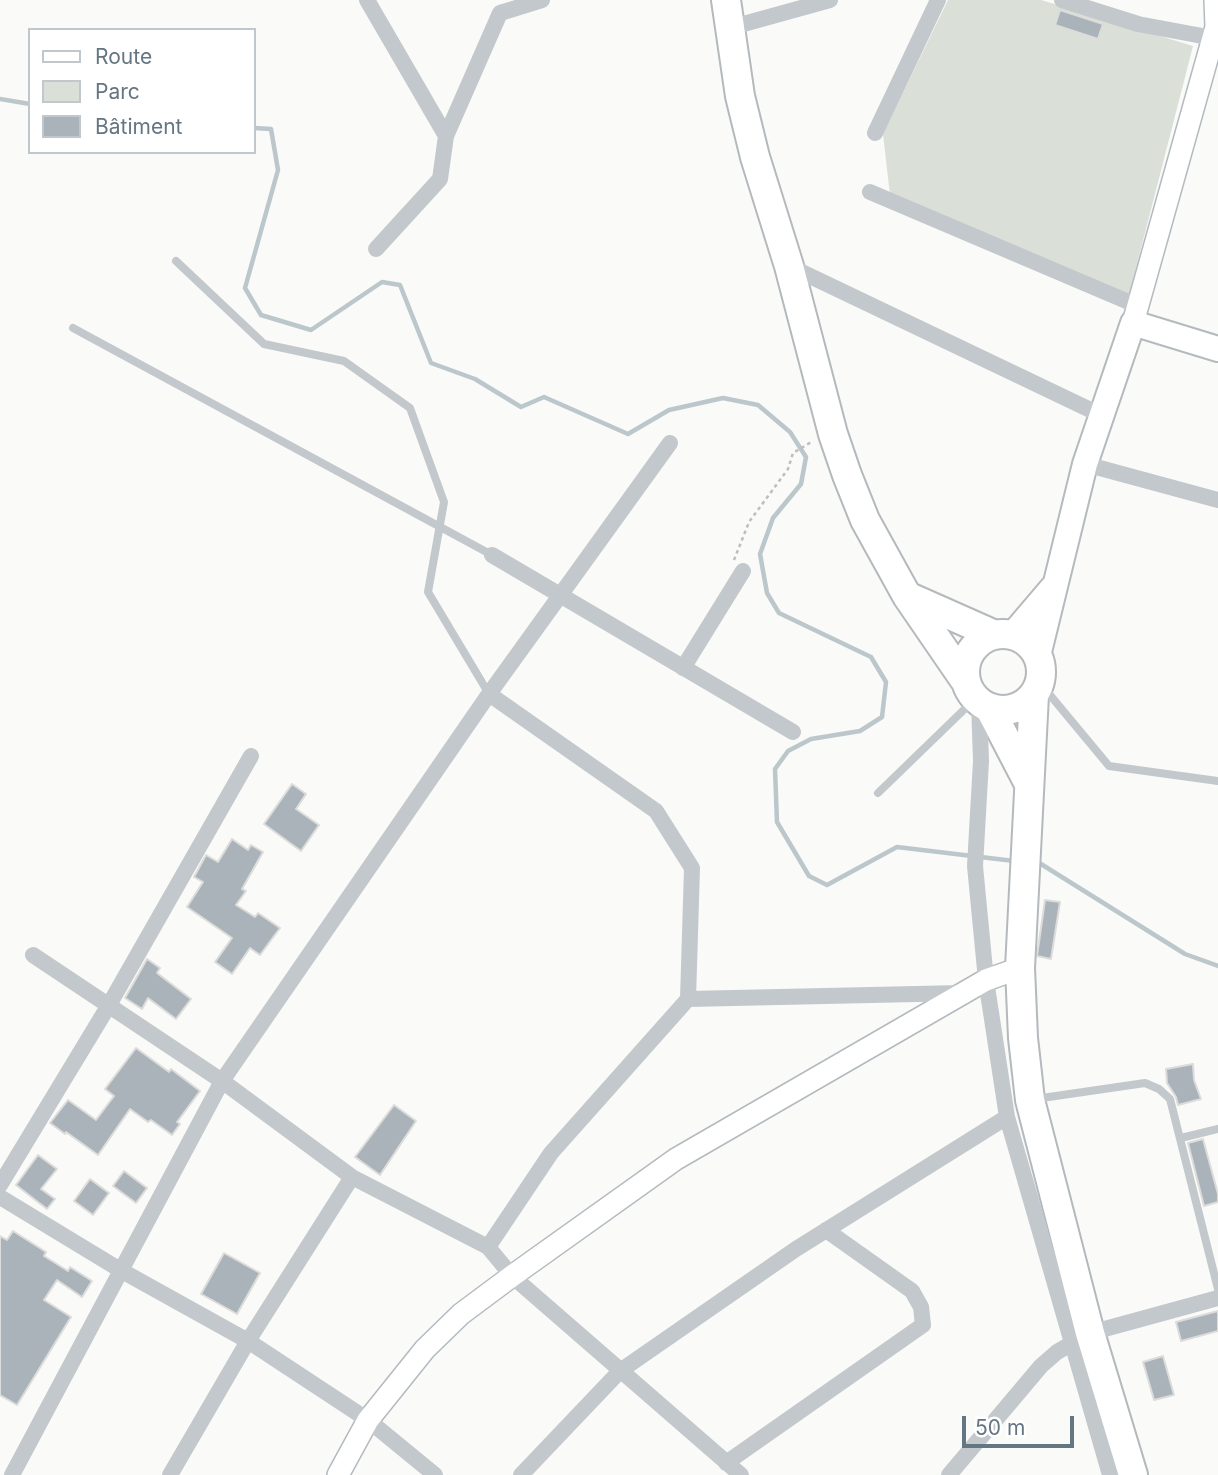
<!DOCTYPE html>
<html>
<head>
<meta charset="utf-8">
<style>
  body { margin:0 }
  #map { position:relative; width:1218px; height:1475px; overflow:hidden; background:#fafaf8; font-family:Inter,sans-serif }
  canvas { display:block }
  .legend { position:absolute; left:28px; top:28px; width:228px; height:126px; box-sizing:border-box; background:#fff; border:2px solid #c1c8cd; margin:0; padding:9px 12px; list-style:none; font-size:21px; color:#657683 }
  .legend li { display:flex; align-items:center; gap:14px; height:35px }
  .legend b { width:35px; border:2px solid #c1c8cd }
  .scale { position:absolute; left:962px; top:1416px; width:112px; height:32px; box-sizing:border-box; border:4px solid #657683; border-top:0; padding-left:9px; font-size:21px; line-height:24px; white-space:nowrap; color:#657683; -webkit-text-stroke:5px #fff; paint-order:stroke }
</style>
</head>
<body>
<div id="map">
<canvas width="1218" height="1475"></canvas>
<ul class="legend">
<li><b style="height:9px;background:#fff"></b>Route</li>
<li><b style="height:19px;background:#dadfd7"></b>Parc</li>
<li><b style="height:19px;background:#aab3b9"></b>Bâtiment</li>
</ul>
<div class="scale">50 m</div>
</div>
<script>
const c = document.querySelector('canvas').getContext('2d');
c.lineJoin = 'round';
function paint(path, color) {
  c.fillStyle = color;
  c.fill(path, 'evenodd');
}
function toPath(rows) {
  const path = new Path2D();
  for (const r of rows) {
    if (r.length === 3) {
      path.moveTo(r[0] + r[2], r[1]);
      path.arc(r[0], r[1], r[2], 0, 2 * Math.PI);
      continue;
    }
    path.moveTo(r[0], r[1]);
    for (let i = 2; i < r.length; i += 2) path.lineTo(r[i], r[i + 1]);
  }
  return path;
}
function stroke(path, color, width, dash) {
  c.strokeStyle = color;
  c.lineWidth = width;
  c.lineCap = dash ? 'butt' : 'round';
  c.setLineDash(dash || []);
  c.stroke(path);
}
const green = toPath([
  [948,0,1041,0,1193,46,1129,295,890,195,883,134]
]);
const stream = toPath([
  [0,99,30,104],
  [254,128,271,129,278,170,245,288,261,315,311,330,382,282,400,285,431,363,475,379,521,407,544,397,628,434,669,410,723,398,758,405,790,432,806,457,801,484,773,518,760,554,767,593,779,613,871,657,886,682,882,717,860,731,811,739,788,751,775,769,777,822,809,876,827,885,897,847,1014,861],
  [1033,863,1041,864,1185,954,1218,966]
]);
const building = toPath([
  [1060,10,1103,24,1098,39,1055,25,1060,10],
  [292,784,306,794,296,809,319,825,301,851,264,824,292,784],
  [232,839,248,850,251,845,263,852,242,889,246,891,236,905,255,917,258,913,280,928,260,955,250,948,232,974,215,962,232,938,187,907,203,882,194,877,206,855,218,862,232,839],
  [1045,900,1060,902,1051,959,1037,956,1045,900],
  [147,959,160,968,157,973,191,999,176,1019,148,998,142,1009,125,998,147,959],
  [136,1048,169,1072,171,1069,200,1091,177,1122,180,1124,172,1135,151,1120,148,1122,130,1109,98,1155,66,1132,65,1134,50,1123,68,1100,96,1120,114,1096,105,1089,136,1048],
  [1193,1064,1194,1080,1201,1099,1178,1105,1176,1097,1167,1083,1166,1069,1193,1064],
  [394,1105,416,1121,380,1175,355,1157,394,1105],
  [1203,1139,1218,1194,1218,1202,1204,1206,1188,1143,1203,1139],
  [38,1155,57,1169,41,1189,55,1199,47,1209,16,1185,38,1155],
  [124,1171,147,1188,136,1203,113,1186,124,1171],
  [90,1179,109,1193,93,1215,74,1201,90,1179],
  [13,1231,46,1252,44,1256,68,1271,70,1267,92,1281,82,1297,57,1280,44,1300,71,1317,17,1405,0,1395,0,1236,7,1240,13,1231],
  [224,1253,260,1273,237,1314,201,1294,224,1253],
  [1218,1311,1218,1331,1181,1341,1176,1322,1218,1311],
  [1163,1356,1174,1395,1154,1400,1143,1362,1163,1356]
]);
const path = toPath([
  [734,560,749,522,788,469,793,453,813,441]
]);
const lane = toPath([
  [176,261,264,344,344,361,410,408,444,502,428,592,489,694],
  [73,328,492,555],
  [1040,683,1109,766,1218,781],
  [878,793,975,699],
  [1035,1099,1145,1083,1159,1089,1170,1099,1218,1289],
  [1181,1138,1218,1129]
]);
const street = toPath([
  [367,0,446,136],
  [1062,0,1138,24,1213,38],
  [729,28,830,0],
  [875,133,938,0],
  [870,192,1138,306],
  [376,249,440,179,446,136,500,13,542,0],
  [789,266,1101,415],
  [1085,464,1218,500],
  [492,555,793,732],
  [683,668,743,571],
  [489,694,656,811,692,868,688,999],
  [979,703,981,761,975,866,986,980,1007,1117,1110,1475],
  [33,955,222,1081,352,1177,488,1247,512,1276,741,1475],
  [0,1185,109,1005,251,756],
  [0,1197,122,1271,248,1341,368,1420,435,1475],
  [488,1247,551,1153,688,999,962,993],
  [726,1463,923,1325,921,1307,912,1291,826,1230],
  [12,1475,222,1081,489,694,670,443],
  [170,1475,248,1341,352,1177],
  [521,1475,620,1371,796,1249,1007,1117],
  [949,1475,1041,1366,1057,1352,1090,1333,1218,1298]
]);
const secondary = toPath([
  [1133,323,1216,27,1215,0],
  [338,1475,368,1420,425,1349,461,1314,512,1276,676,1159,986,980,1020,968]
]);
const primary = toPath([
  [1012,635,1052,588],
  [1038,656,1085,464,1133,323,1218,349]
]);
const highway = toPath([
  [726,0,740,96,755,157,789,266,833,434,847,475,865,520,907,596,966,682],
  [907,596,995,635],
  [1003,672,38],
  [1034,695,1020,968,1023,1038,1030,1100,1090,1333,1133,1475],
  [990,709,1029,784]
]);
paint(green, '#dadfd7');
stroke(stream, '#bbc7cb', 4.5);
paint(building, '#aab3b9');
stroke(building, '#dcdcda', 2);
stroke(secondary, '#b3babf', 24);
stroke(primary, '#b5babe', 28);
stroke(highway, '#b4b9bd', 32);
stroke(path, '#bbbfc2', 2.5, [3.5, 3.5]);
stroke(lane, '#c3c8cc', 8);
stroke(street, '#c3c8cc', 16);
stroke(secondary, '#fff', 21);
stroke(primary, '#fff', 24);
stroke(highway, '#fff', 28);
</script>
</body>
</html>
